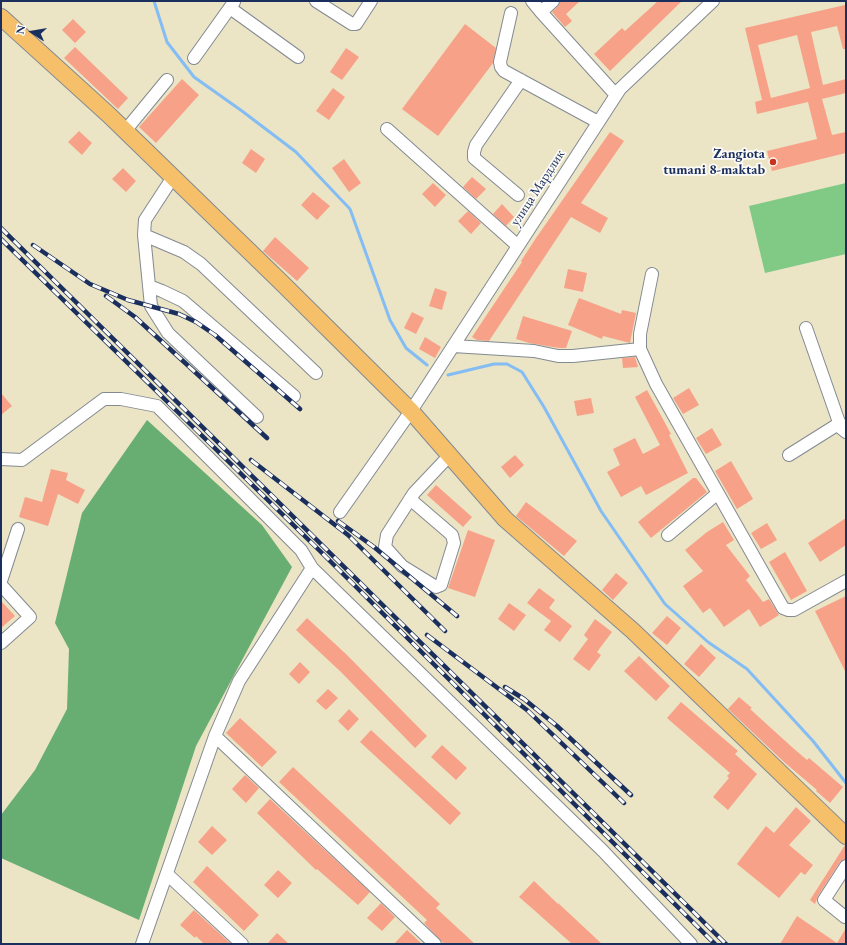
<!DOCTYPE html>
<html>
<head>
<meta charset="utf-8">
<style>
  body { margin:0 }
  #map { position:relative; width:847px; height:945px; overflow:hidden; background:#ebe4c5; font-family:"EB Garamond",serif }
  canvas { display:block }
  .frame { position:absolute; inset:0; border:2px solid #1b2f5e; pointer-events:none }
  .north { position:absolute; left:12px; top:12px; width:40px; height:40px; -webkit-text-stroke:3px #fdfcf7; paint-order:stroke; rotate:282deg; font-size:11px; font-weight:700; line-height:16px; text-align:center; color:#1b2f5e }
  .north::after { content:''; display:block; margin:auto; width:14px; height:18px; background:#1b2f5e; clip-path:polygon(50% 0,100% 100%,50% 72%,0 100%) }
</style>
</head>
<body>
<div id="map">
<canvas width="847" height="945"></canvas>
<div class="frame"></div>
<div class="north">N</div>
</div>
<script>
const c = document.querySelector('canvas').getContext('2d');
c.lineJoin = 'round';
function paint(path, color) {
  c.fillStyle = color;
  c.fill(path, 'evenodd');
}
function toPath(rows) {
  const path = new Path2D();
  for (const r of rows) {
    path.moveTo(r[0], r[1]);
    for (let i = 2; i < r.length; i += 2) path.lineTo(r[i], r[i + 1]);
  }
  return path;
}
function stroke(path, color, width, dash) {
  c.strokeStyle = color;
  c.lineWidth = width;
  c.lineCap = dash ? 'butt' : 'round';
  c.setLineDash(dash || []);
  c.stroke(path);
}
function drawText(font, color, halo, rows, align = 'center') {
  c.font = font + ' "EB Garamond",serif';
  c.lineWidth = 3.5;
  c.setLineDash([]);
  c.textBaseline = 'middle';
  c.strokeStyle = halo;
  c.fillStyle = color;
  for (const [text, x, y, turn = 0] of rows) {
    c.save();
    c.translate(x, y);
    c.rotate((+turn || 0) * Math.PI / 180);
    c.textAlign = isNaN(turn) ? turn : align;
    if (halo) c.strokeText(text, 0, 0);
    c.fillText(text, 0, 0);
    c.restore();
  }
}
const green = toPath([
  [846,183,846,254,765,273,749,206]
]);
const forest = toPath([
  [147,420,262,525,292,567,196,746,139,920,1,858,1,815,35,770,67,709,69,649,55,623,82,513]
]);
const stream = toPath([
  [154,1,167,42,194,77,242,111,296,152,350,209,390,320,406,348,427,365],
  [448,375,494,364,507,364,522,372,544,407,601,511,665,604,708,642,747,669,813,741,846,783]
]);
const building = toPath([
  [560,1,580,1,566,14,572,21,565,27,552,12,558,6],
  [658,1,682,1,610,71,594,54,622,28,625,31],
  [845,5,846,11,846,49,843,49,837,26,811,32,823,85,846,79,846,93,822,99,832,135,846,132,846,153,772,171,767,151,817,139,808,102,757,114,755,102,762,100,745,28],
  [797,35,810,88,771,98,758,45],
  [73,19,86,32,75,43,62,30],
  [465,24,496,48,493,63,438,136,402,109],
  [75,47,128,98,118,109,64,58],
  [346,48,359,57,342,80,330,72],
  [182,79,199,95,156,143,139,127],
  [333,88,345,97,329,120,316,111],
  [79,131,92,143,82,155,68,142],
  [610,132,624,141,581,203,608,218,600,233,571,217,489,341,477,340,472,337,522,262,521,261,536,238],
  [251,149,265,159,256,173,242,163],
  [344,159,361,183,349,192,332,168],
  [123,168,136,181,126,192,112,179],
  [472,177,486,189,476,199,463,187],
  [433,183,446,195,435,207,422,194],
  [313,192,330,206,317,220,301,205],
  [502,204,514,217,506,226,493,214],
  [468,211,481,223,471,234,458,221],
  [275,237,309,268,297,281,263,251],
  [568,269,587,273,583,292,564,288],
  [435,288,447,292,442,310,429,306],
  [579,298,621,314,622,310,636,313,630,343,603,336,602,339,568,325],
  [412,312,424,318,416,334,404,328],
  [523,316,572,331,566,348,559,348,529,343,516,339],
  [425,337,441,347,435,358,419,349],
  [635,357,638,367,623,368,622,358],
  [689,388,699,405,683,414,673,398],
  [647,390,671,434,669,435,688,473,646,495,641,486,621,497,607,472,620,465,613,449,635,438,643,454,660,445,635,397],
  [1,393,12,406,1,415],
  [591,398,594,413,577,416,574,401],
  [712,428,722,445,706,454,696,438],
  [515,455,524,465,510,478,501,467],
  [731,461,753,499,737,509,715,471],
  [51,469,68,473,66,480,85,490,78,504,58,494,48,526,19,517,25,497,42,502],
  [693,478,696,478,707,492,651,538,638,522],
  [436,485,472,517,463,527,427,495],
  [526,502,577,541,564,556,516,516],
  [846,518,846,545,820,562,808,543],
  [723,522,734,540,726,545,750,576,746,580,763,602,769,599,779,615,760,627,749,609,724,627,710,608,703,613,683,586,703,571,685,550,707,532],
  [767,523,777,540,761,549,751,533],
  [468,530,495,540,475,597,448,588],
  [785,552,807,591,791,600,769,562],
  [616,573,628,583,613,600,602,590],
  [539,588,555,600,549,608,572,626,560,642,544,630,551,621,527,603],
  [846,596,846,673,815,611],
  [1,601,15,616,1,628],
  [509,603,526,615,514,631,498,619],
  [667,616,681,628,667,645,652,633],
  [307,618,346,654,427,736,415,748,341,672,296,630],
  [595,619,612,632,597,652,601,655,589,671,573,659,588,639,584,635],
  [701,644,716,658,699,677,684,664],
  [639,656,670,686,656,701,624,671],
  [300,662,310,672,299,684,289,674],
  [328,689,338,698,326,710,316,701],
  [739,697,752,708,750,709,793,748,807,760,809,758,843,787,830,803,816,791,817,790,784,762,728,709],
  [681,702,738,751,735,754,757,774,728,810,713,797,729,778,727,776,730,773,667,718],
  [349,709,359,719,348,731,338,721],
  [240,718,277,752,262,767,226,733],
  [371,730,461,813,450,825,360,742],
  [442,745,467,768,456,780,431,757],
  [293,767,440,904,436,908,475,944,445,944,442,942,424,923,427,920,279,782],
  [245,775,259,788,246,803,232,789],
  [270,799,370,892,358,905,317,869,316,870,257,813],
  [796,807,811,821,789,845,813,865,805,875,801,872,779,898,737,864,766,826,774,833],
  [212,826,227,840,212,855,198,842],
  [845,845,846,845,846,859,840,862,818,896,815,904,810,900],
  [207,866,259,915,244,931,193,882],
  [278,870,292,883,278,898,264,885],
  [534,881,558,904,558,903,602,944,572,944,534,910,519,897],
  [381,903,395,917,382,931,367,918],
  [194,910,231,944,204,944,196,936,195,938,180,925],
  [797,916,837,943,846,928,846,944,780,944],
  [407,930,422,944,394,944],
  [277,933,289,944,267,944]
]);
const minor = toPath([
  [316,1,352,24,356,24,371,1],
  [532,1,541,12,616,95],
  [230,8,298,57],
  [541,12,553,1],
  [511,13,500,62,501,67,504,71,598,122],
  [194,58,234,2],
  [387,129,518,246],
  [125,131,167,80],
  [173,177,145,220,144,235,151,306,168,333,257,417],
  [518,195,474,158,474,152,476,145,521,80],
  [144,235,184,252,201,264,316,373],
  [652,274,640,334,640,349,656,384,783,608,788,610,794,610,846,581],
  [149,286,162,291,183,301,294,396],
  [806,328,841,428,846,432],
  [453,346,534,351,558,356,573,356,640,349],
  [789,455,840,423],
  [1,459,22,460,104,399,121,399,157,406,301,550,312,568,603,851,691,944],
  [410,499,452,535,454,543,441,585,436,587,402,566,385,547,387,535,414,493,449,456],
  [340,512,411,411,620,89,713,1],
  [668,535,718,493],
  [1,581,18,529],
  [1,585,30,617,1,643],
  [215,736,435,944],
  [167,874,242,944],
  [845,917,824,900,846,866],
  [142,944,215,736,239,681,312,568]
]);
const major = toPath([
  [1,17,109,115,283,284,411,411,505,519,633,631,846,836]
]);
const rail = toPath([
  [1,228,726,944],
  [1,239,322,553,715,944],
  [33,245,90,284,128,300,179,314,196,322,215,335,300,409],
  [106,296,135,317,267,438],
  [251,460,348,535,445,631],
  [338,521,374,547,457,616],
  [427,635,527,710,624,803],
  [505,687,524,699,557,726,631,795]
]);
const markers = [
  [773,162,4,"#c8321e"]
];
const poiNames = [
  ["Zangiota",765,154],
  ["tumani 8-maktab",765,170]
];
const streetNames = [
  ["улица Мардлик",538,188,-57]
];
paint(green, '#81ca86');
paint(forest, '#68ae73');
stroke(stream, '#83bdf4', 3);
paint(building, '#f7a288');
stroke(minor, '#838a92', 14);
stroke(major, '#838a92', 18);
stroke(minor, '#fff', 12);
stroke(major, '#f6c06b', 16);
stroke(rail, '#1b2f5e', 4.5);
stroke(rail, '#fdfcf7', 3, [9]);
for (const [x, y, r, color] of markers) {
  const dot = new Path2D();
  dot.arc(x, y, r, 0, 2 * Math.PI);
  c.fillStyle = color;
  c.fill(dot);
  stroke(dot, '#fdfcf7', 1.5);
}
drawText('bold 14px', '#1b2f5e', '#fdfcf7', poiNames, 'right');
drawText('14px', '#1b2f5e', '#fdfcf7', streetNames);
</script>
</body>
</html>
